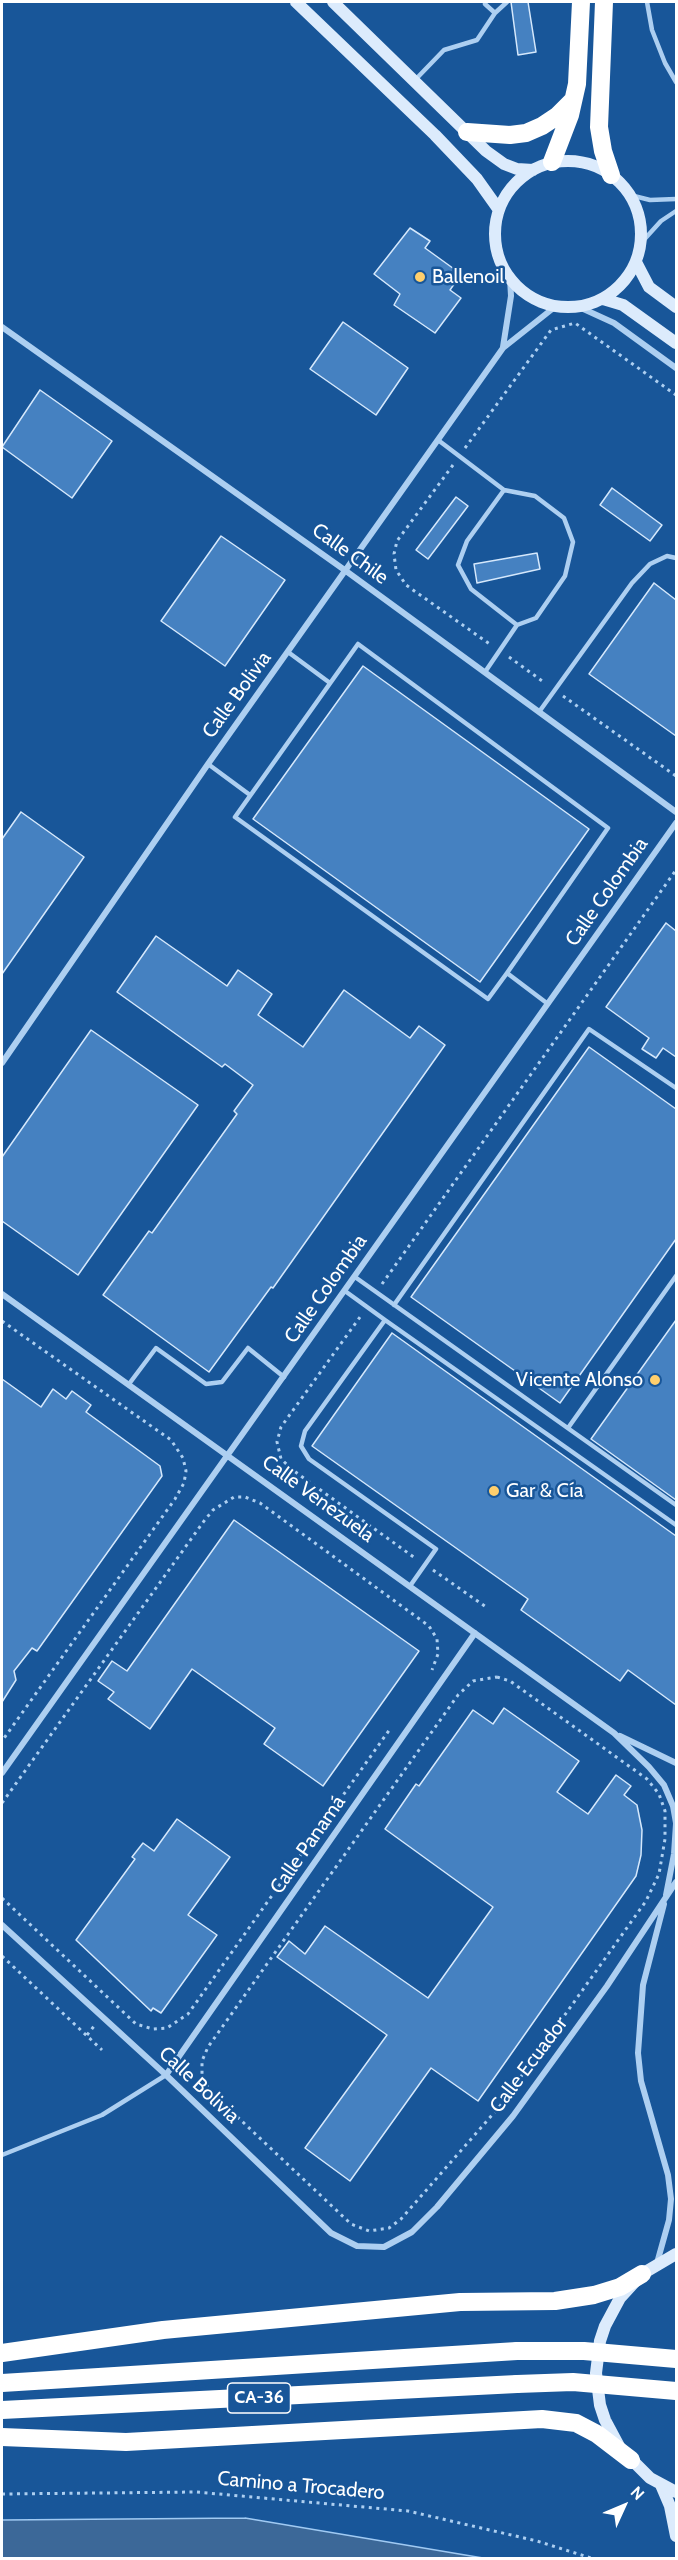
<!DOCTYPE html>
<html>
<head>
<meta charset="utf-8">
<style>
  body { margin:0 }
  #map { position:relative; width:678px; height:2560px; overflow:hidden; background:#185699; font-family:Cabin,sans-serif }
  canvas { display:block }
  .frame { position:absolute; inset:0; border:3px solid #fff; pointer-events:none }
  .north { position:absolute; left:594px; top:2476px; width:60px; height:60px; -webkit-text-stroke:4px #185699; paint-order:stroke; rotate:46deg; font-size:16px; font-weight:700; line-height:24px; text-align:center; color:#fff }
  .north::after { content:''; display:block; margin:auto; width:21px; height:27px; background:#fff; clip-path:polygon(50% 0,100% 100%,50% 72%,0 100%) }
</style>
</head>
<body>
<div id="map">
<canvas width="678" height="2560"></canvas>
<div class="frame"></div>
<div class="north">N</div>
</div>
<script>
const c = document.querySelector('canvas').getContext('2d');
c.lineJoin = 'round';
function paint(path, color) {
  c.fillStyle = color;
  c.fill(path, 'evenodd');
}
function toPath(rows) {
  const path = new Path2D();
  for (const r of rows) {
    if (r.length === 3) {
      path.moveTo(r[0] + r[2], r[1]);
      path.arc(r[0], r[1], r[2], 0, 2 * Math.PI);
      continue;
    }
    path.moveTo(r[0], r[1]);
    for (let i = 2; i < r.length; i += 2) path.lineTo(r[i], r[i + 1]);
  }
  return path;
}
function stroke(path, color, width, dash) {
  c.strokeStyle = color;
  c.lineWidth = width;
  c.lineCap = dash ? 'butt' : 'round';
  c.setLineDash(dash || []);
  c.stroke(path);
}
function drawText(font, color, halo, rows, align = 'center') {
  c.font = font + ' Cabin,sans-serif';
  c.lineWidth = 5;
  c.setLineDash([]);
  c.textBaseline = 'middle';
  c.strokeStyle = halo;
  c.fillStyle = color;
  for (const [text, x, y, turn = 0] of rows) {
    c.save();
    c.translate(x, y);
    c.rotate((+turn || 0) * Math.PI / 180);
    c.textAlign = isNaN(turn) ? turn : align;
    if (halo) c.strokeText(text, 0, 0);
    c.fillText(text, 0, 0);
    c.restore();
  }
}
const water = toPath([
  [245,2518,483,2558,2,2558,2,2520,245,2518]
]);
const building = toPath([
  [511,2,528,2,536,52,518,55,511,2],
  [410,228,430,241,425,248,461,274,450,290,461,298,435,333,394,305,400,294,374,274,410,228],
  [343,322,408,368,376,415,310,369,343,322],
  [40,390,112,441,72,498,2,447,40,390],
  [612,488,662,525,650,541,600,505,612,488],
  [456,497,468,506,428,559,416,550,456,497],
  [221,536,285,580,225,666,161,621,221,536],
  [537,553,540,569,477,583,474,564,537,553],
  [654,583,676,600,676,736,589,674,654,583],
  [363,666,589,829,480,982,253,819,363,666],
  [21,812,84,857,2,974,2,839,21,812],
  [666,923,676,931,676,1057,663,1048,656,1058,642,1049,649,1038,606,1007,666,923],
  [156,936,227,986,238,970,272,994,258,1015,303,1047,344,990,410,1038,419,1026,445,1045,273,1288,271,1287,209,1372,103,1295,149,1231,152,1233,237,1114,234,1111,253,1085,225,1064,222,1067,117,992,156,936],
  [91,1030,198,1105,78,1275,2,1221,2,1157,91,1030],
  [589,1047,676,1109,676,1239,560,1403,411,1297,589,1047],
  [676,1320,676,1500,591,1439,676,1320],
  [392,1333,676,1536,676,1705,628,1670,620,1681,521,1610,528,1599,312,1446,392,1333],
  [2,1379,41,1407,53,1389,66,1399,72,1391,91,1405,86,1412,160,1466,162,1476,37,1651,32,1648,14,1671,16,1680,2,1702,2,1379],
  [234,1520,419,1651,323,1786,264,1744,275,1728,192,1669,150,1729,108,1699,114,1692,98,1681,112,1661,127,1671,234,1520],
  [504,1708,579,1761,557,1792,588,1814,616,1775,631,1786,624,1795,637,1805,642,1830,641,1855,636,1876,478,2101,431,2068,350,2181,305,2148,387,2035,277,1957,289,1941,305,1954,325,1926,428,1998,493,1907,385,1829,416,1784,419,1786,473,1710,493,1724,504,1708],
  [177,1819,230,1857,188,1915,217,1935,161,2013,153,2008,151,2011,76,1940,135,1859,132,1857,143,1843,154,1851,177,1819]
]);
const path = toPath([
  [465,448,551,330,575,323,676,395],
  [453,465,397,541,394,554,396,570,406,585,491,645],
  [509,657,545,683],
  [563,696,676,776],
  [382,1284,676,870],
  [360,1317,281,1427,277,1442,281,1459,294,1471,415,1558],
  [2,1321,171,1440,183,1458,186,1471,184,1483,175,1499,2,1741],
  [433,1570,486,1607],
  [497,1677,510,1681,647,1779,659,1794,665,1811,665,1839,659,1874,646,1901,500,2106,401,2219,389,2228,369,2231,351,2224,212,2093,202,2078,202,2061,208,2047,458,1695,473,1681,497,1677],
  [2,1803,204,1521,213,1510,234,1497,245,1497,260,1503,429,1626,437,1639,438,1654,432,1670],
  [2,1898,136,2024,153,2029,167,2028,188,2014,390,1729],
  [2,1956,102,2050],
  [87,2035,95,2025],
  [2,2494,196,2492,408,2511,537,2541,591,2558]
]);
const lane = toPath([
  [647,2,652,30,665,63,676,82],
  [495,13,507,2],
  [415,80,444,50,477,40,495,13,485,4],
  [630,195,650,200,676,199],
  [641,243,661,221,676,211],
  [438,440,504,490],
  [288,652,330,683],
  [485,672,517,625,536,618,565,576,573,542,564,518,535,496,504,490,467,541,458,565,471,589,517,625],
  [539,712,632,583,650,564,667,556,676,558],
  [208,764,250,795],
  [507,973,608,828,358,644,235,817,488,999,507,973,548,1004],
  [355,1277,676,1505],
  [345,1291,385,1320,305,1431,301,1446,309,1459,436,1549,410,1586],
  [394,1305,589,1029,676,1088],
  [385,1320,676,1525],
  [129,1384,156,1348,206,1384,222,1382,248,1348,284,1377],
  [568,1428,676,1276],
  [2,2155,102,2115,166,2075]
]);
const street = toPath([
  [579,307,614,323,676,368],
  [2,327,346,571,676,812],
  [503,347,511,296,510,278],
  [2,1063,208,764,503,348,556,306],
  [2,1294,614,1733,649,1767,664,1785,673,1806,676,1823],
  [620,1736,676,1763],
  [2,1773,676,823],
  [666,1895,674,1854,676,1824],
  [2,1925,166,2075,331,2233,357,2246,384,2247,412,2232,437,2207,513,2116,607,1986,676,1882],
  [166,2075,475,1633],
  [657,2263,669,2220,671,2199,668,2175,641,2081,638,2053,643,1985,664,1904]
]);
const secondary = toPath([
  [296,2,435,135,477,179,499,210],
  [333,2,486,151,504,164,517,169,533,170],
  [568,234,73],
  [636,262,649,287,676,307],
  [603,299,623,305,676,343],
  [676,2254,642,2274,620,2298,605,2326,600,2341,596,2373,600,2405,605,2420,620,2448,650,2478,676,2492],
  [661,2485,670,2506,676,2536]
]);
const highway = toPath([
  [604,2,599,127,603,151,611,175],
  [467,132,510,135,526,133,542,126,557,116,572,101],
  [552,162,570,115,577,84,581,2],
  [2,2353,163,2330,460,2302,555,2301,594,2295,620,2287,642,2274],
  [2,2383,517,2351],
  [2,2410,517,2384],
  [2,2437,126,2442,542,2419,576,2423,597,2434,631,2460]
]);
const highwayBridge = toPath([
  [517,2351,584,2351,676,2359],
  [517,2384,573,2382,676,2391]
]);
const markers = [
  [420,277,6,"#ffcf6d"],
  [655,1380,6,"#ffcf6d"],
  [494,1491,6,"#ffcf6d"]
];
const shields = [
  [259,2398,63]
];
const shieldNames = [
  ["CA-36",259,2398]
];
const poiNames = [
  ["Ballenoil",432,277],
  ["Vicente Alonso",643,1380,"right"],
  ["Gar & Cía",506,1491]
];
const streetNames = [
  ["Calle Chile",350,554,36],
  ["Calle Bolivia",237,695,-54],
  ["Calle Colombia",607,892,-55],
  ["Calle Colombia",326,1289,-55],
  ["Calle Venezuela",318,1499,36],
  ["Calle Panamá",308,1845,-55],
  ["Calle Ecuador",529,2065,-53],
  ["Calle Bolivia",199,2085,43],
  ["Camino a Trocadero",301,2486,5]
];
paint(water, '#3c6898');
stroke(water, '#a0caf3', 1.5);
paint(building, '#4581c1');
stroke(building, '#d5e8fc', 1.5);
stroke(path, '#adcff1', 3, [3, 4.5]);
stroke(lane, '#adcff1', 4.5);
stroke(street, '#adcff1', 6);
stroke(secondary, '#dcebfc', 12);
stroke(highway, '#fff', 18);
stroke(highwayBridge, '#fff', 18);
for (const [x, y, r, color] of markers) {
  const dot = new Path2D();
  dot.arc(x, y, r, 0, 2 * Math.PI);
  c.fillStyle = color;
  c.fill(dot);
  stroke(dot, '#185699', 2);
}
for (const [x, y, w] of shields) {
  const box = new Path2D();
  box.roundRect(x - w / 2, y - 15, w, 30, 4.5);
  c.fillStyle = '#185699';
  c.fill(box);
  stroke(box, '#fff', 1.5);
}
drawText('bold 18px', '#fff', null, shieldNames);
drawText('20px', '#fff', '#185699', poiNames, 'left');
drawText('20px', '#fff', '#185699', streetNames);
</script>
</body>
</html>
